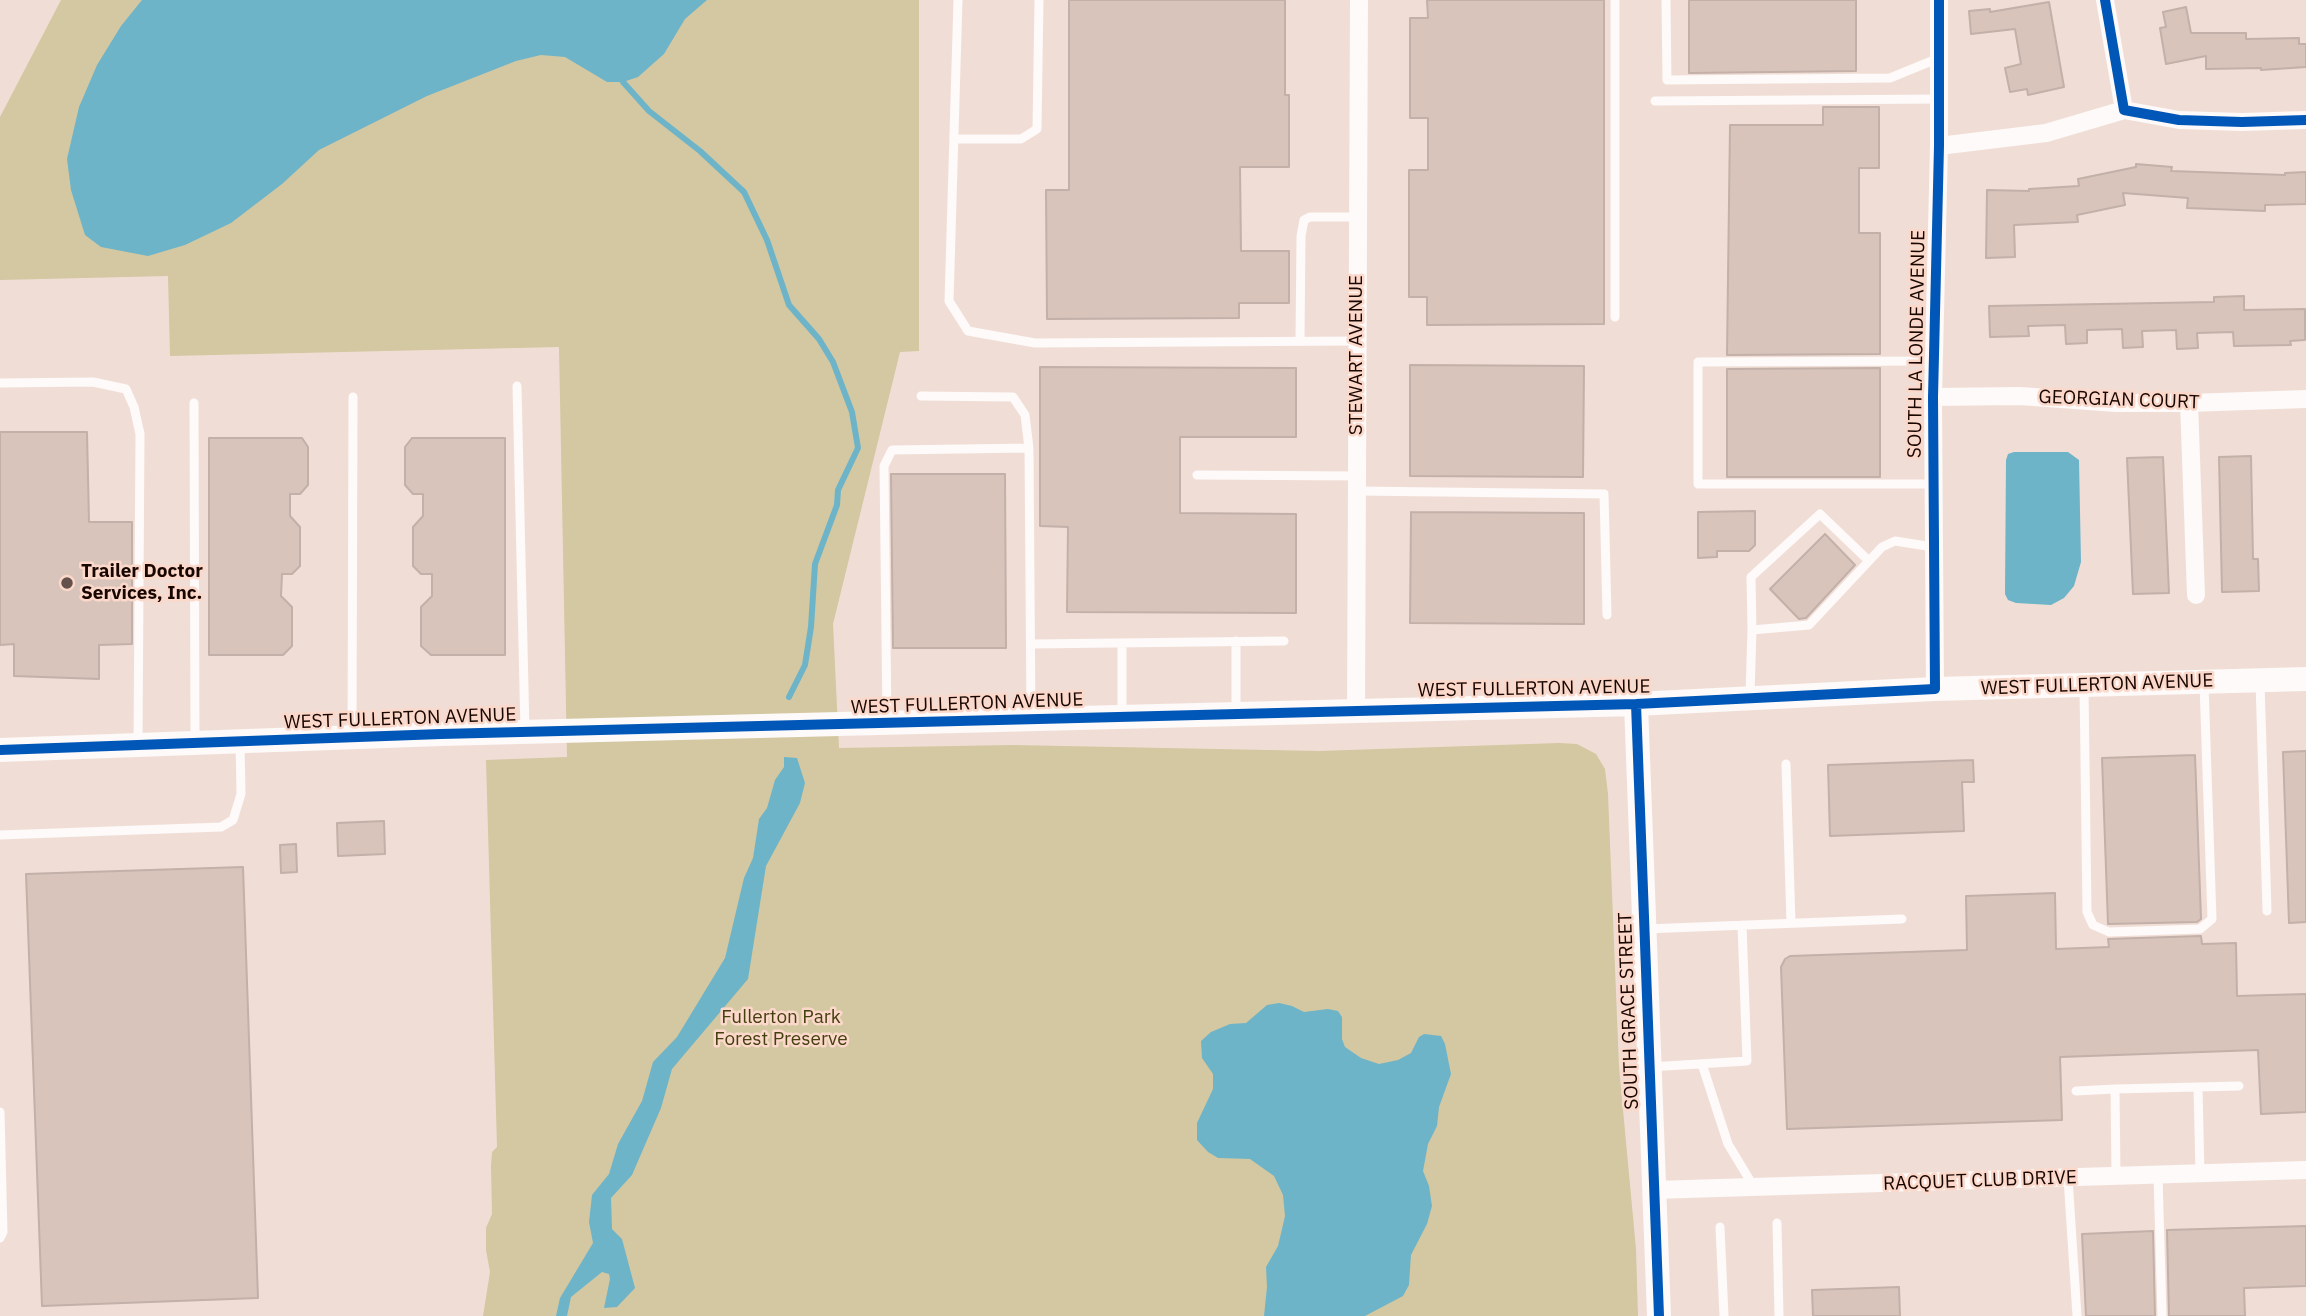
<!DOCTYPE html>
<html>
<head>
<meta charset="utf-8">
<style>
  body { margin:0 }
  canvas { display:block; background:#f0ddd5 }
</style>
</head>
<body>
<canvas width="2306" height="1316"></canvas>
<script>
const c = document.querySelector('canvas').getContext('2d');
c.lineJoin = 'round';
function paint(path, color) {
  c.fillStyle = color;
  c.fill(path, 'evenodd');
}
function toPath(rows) {
  const path = new Path2D();
  for (const r of rows) {
    path.moveTo(r[0], r[1]);
    for (let i = 2; i < r.length; i += 2) path.lineTo(r[i], r[i + 1]);
  }
  return path;
}
function stroke(path, color, width, dash) {
  c.strokeStyle = color;
  c.lineWidth = width;
  c.lineCap = dash ? 'butt' : 'round';
  c.setLineDash(dash || []);
  c.stroke(path);
}
function drawText(font, color, halo, rows, align = 'center') {
  c.font = font + ' "IBM Plex Sans",sans-serif';
  c.lineWidth = 5;
  c.setLineDash([]);
  c.textBaseline = 'middle';
  c.strokeStyle = halo;
  c.fillStyle = color;
  for (const [text, x, y, turn = 0] of rows) {
    c.save();
    c.translate(x, y);
    c.rotate((+turn || 0) * Math.PI / 180);
    c.textAlign = isNaN(turn) ? turn : align;
    if (halo) c.strokeText(text, 0, 0);
    c.fillText(text, 0, 0);
    c.restore();
  }
}
const green = toPath([
  [61,0,919,0,919,351,900,352,833,624,839,748,1012,745,1319,751,1559,743,1577,744,1596,754,1605,769,1608,794,1619,1067,1636,1249,1638,1316,483,1316,490,1272,486,1250,486,1228,492,1214,491,1166,492,1152,497,1147,486,760,567,757,559,347,170,356,168,276,0,280,0,117]
]);
const water = toPath([
  [142,0,707,0,685,19,664,54,638,77,623,82,607,82,565,57,541,55,516,61,427,96,319,150,282,184,231,223,185,245,148,256,101,247,85,235,71,190,67,159,79,107,97,65,121,26],
  [2014,452,2068,452,2079,460,2081,562,2074,586,2064,598,2051,605,2016,603,2008,600,2005,594,2006,460,2008,454],
  [784,757,797,758,805,783,800,803,766,866,748,979,672,1069,661,1108,632,1175,611,1198,612,1229,622,1239,635,1288,617,1307,604,1308,610,1279,609,1274,602,1272,571,1297,567,1316,556,1316,560,1298,593,1243,589,1222,592,1195,609,1174,618,1144,642,1101,653,1062,677,1037,725,958,744,878,753,858,759,819,767,808,775,780,784,767],
  [1279,1003,1292,1006,1304,1012,1328,1009,1338,1011,1342,1017,1342,1039,1345,1047,1361,1058,1379,1064,1398,1060,1411,1053,1419,1037,1424,1034,1441,1036,1445,1044,1451,1074,1439,1107,1437,1126,1428,1144,1423,1171,1429,1186,1432,1206,1427,1224,1411,1255,1409,1285,1403,1296,1365,1316,1264,1316,1267,1287,1266,1267,1278,1246,1285,1216,1283,1195,1274,1176,1250,1159,1218,1158,1208,1152,1197,1140,1197,1123,1213,1089,1213,1074,1202,1058,1201,1041,1211,1032,1230,1024,1246,1023,1267,1005]
]);
const stream = toPath([
  [623,82,649,111,700,151,744,192,767,240,789,305,819,339,833,362,852,412,858,448,838,490,837,505,815,564,811,627,805,665,789,697]
]);
const building = toPath([
  [1069,0,1285,0,1285,95,1289,95,1289,167,1240,167,1241,251,1289,251,1289,303,1239,303,1239,318,1047,319,1046,190,1069,190,1069,0],
  [1427,0,1604,0,1604,324,1427,325,1427,297,1409,297,1409,170,1428,170,1428,118,1410,118,1410,18,1428,18,1427,0],
  [1689,0,1856,0,1856,71,1689,73,1689,0],
  [2049,2,2064,87,2028,95,2027,89,2010,92,2005,68,2021,64,2015,29,1971,34,1969,11,1990,9,1990,12,2049,2],
  [2186,7,2191,33,2246,33,2246,39,2299,38,2299,44,2306,44,2306,67,2261,70,2261,68,2206,69,2206,56,2166,64,2160,28,2166,27,2163,12,2186,7],
  [1823,107,1879,107,1879,168,1859,168,1859,233,1880,233,1880,354,1727,355,1730,125,1823,125,1823,107],
  [2136,164,2172,167,2171,171,2285,175,2285,173,2306,172,2306,204,2265,205,2265,211,2187,208,2188,198,2123,193,2125,205,2077,215,2078,222,2014,225,2015,257,1986,258,1987,190,2029,191,2029,189,2079,186,2078,179,2136,167,2136,164],
  [2244,296,2244,310,2305,309,2305,340,2290,341,2291,345,2234,346,2233,332,2197,333,2198,348,2177,349,2176,330,2142,331,2143,347,2123,348,2122,329,2087,330,2087,343,2066,344,2065,325,2028,326,2029,336,1990,337,1989,306,2214,302,2214,297,2244,296],
  [1410,365,1584,366,1583,477,1410,476,1410,365],
  [1040,367,1296,368,1296,437,1180,437,1180,513,1296,514,1296,613,1067,612,1068,527,1040,526,1040,367],
  [1880,368,1880,477,1727,477,1727,369,1880,368],
  [0,432,87,432,89,522,132,522,132,644,99,645,99,679,14,676,14,644,0,645,0,432],
  [209,438,302,438,308,447,308,485,300,494,290,494,290,516,300,527,300,566,292,574,282,574,281,596,292,607,292,646,283,655,209,655,209,438],
  [412,438,505,438,505,655,431,655,421,646,421,607,432,596,432,574,421,574,413,566,413,527,423,516,423,494,413,494,405,485,405,447,412,438],
  [2251,456,2253,559,2258,559,2259,591,2222,592,2219,457,2251,456],
  [2163,457,2169,593,2133,594,2127,458,2163,457],
  [891,474,1005,474,1006,648,893,648,891,474],
  [1755,511,1755,545,1749,551,1717,551,1717,557,1698,558,1698,512,1755,511],
  [1411,512,1584,513,1584,624,1410,623,1411,512],
  [1825,534,1855,565,1806,618,1799,619,1770,589,1825,534],
  [2306,751,2306,922,2289,923,2283,752,2306,751],
  [2195,755,2201,919,2197,922,2108,924,2102,758,2195,755],
  [1973,760,1974,782,1962,782,1964,831,1830,836,1828,765,1973,760],
  [384,821,385,854,338,856,337,823,384,821],
  [296,844,297,872,281,873,280,845,296,844],
  [243,867,258,1298,42,1306,26,874,243,867],
  [2055,893,2056,949,2109,947,2108,939,2201,936,2202,944,2236,943,2237,996,2306,994,2306,1112,2261,1114,2258,1050,2060,1057,2062,1120,1787,1129,1781,967,1785,959,1790,956,1967,950,1966,896,2055,893],
  [2306,1226,2306,1286,2244,1288,2245,1316,2169,1316,2167,1230,2306,1226],
  [2153,1231,2155,1316,2086,1316,2082,1234,2153,1231],
  [1899,1287,1900,1316,1813,1316,1812,1290,1899,1287]
]);
const lane = toPath([
  [958,0,949,301,968,331,1035,343,1357,341],
  [1666,0,1667,80,1890,78,1939,58],
  [1655,101,1939,99],
  [954,139,1021,139,1037,129,1039,0],
  [1615,317,1615,0],
  [1300,341,1301,236,1304,220,1310,217,1358,217],
  [0,383,93,382,126,389,134,407,140,434,138,743],
  [517,386,525,731],
  [921,396,1013,397,1025,415,1029,448,1031,718],
  [194,403,195,741],
  [1197,475,1357,476],
  [1933,484,1698,484,1698,362,1934,361],
  [1357,491,1604,494,1607,615],
  [1752,630,1751,577,1820,514,1869,561],
  [1122,643,1122,715],
  [1031,644,1284,641],
  [2260,682,2267,911],
  [2084,687,2087,912,2093,925,2109,932,2200,929,2212,919,2204,684],
  [1750,695,1752,630,1809,625,1882,547,1895,541,1933,547],
  [1236,712,1236,641],
  [887,722,884,466,892,450,1029,448],
  [352,736,353,397],
  [1786,764,1791,923],
  [0,835,221,827,233,820,241,794,240,743],
  [1645,929,1902,919],
  [1702,1064,1728,1144,1754,1187],
  [1650,1067,1747,1061,1742,925],
  [2198,1087,2200,1174],
  [2115,1089,2239,1086],
  [2076,1091,2115,1089,2116,1176],
  [0,1112,3,1232,0,1238],
  [2158,1175,2162,1316],
  [2068,1178,2077,1316],
  [1777,1223,1779,1316],
  [1720,1227,1724,1316]
]);
const street = toPath([
  [2105,0,2124,110],
  [1939,146,2046,133,2124,110,2179,120,2242,122,2306,120],
  [1933,397,2020,396,2116,403,2189,403,2306,399],
  [2189,403,2196,595],
  [1935,689,1933,397,1939,146,1939,0],
  [1356,710,1359,0],
  [1654,1190,2306,1170]
]);
const secondary = toPath([
  [1636,704,1659,1316],
  [0,750,441,734,1636,704,1935,689,2306,679]
]);
const cycleway = toPath([
  [2105,0,2124,110,2179,120,2242,122,2306,120],
  [1636,704,1659,1316],
  [0,750,441,734,1636,704,1935,689,1933,397,1939,146,1939,0]
]);
const markers = [
  [67,583,7,"#64514b"]
];
const streetNames = [
  ["SOUTH LA LONDE AVENUE",1917,344,-89],
  ["STEWART AVENUE",1357,355,-90],
  ["GEORGIAN COURT",2119,400,2],
  ["WEST FULLERTON AVENUE",2097,685,-2],
  ["WEST FULLERTON AVENUE",1534,689,-1],
  ["WEST FULLERTON AVENUE",967,704,-2],
  ["WEST FULLERTON AVENUE",400,719,-2],
  ["SOUTH GRACE STREET",1629,1011,-92],
  ["RACQUET CLUB DRIVE",1980,1181,-2]
];
const poiNames = [
  ["Trailer Doctor",81,572],
  ["Services, Inc.",81,594]
];
const parkNames = [
  ["Fullerton Park",781,1018],
  ["Forest Preserve",781,1040]
];
paint(green, '#d3c8a1');
paint(water, '#6eb4c9');
stroke(stream, '#6eb4c9', 6);
paint(building, '#d8c4bb');
stroke(building, '#c3b0a8', 2);
stroke(lane, '#fdfaf9', 9);
stroke(street, '#fdfaf9', 18);
stroke(secondary, '#fdfaf9', 24);
stroke(cycleway, '#0057b8', 10);
for (const [x, y, r, color] of markers) {
  const dot = new Path2D();
  dot.arc(x, y, r, 0, 2 * Math.PI);
  c.fillStyle = color;
  c.fill(dot);
  stroke(dot, '#fbd8ca', 2.5);
}
drawText('19px', '#180601', '#fbd8ca', streetNames);
drawText('bold 19px', '#180601', '#fbd8ca', poiNames, 'left');
drawText('19px', '#443f0f', '#fbd8ca', parkNames);
</script>
</body>
</html>
